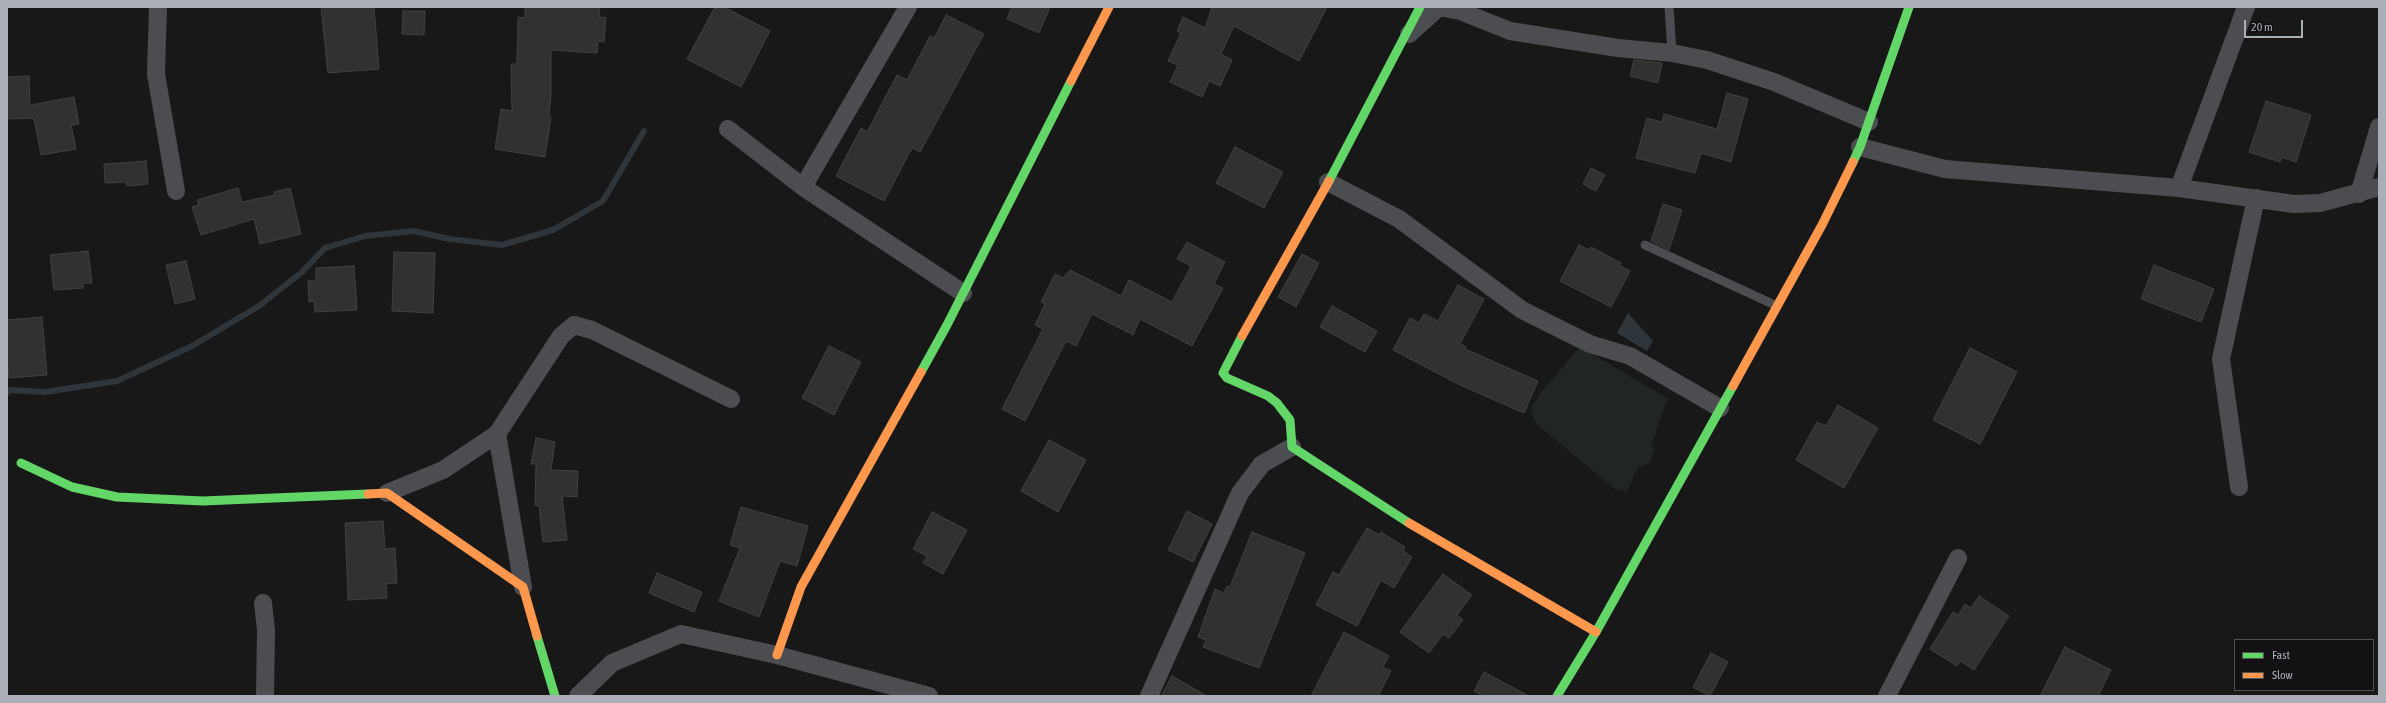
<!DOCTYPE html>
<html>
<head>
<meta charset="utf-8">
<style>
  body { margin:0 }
  #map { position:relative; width:2386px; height:703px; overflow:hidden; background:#181818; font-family:"Asap Condensed",sans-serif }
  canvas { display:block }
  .frame { position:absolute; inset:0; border:8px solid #aaafb7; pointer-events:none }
  .legend { position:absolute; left:2234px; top:639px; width:140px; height:52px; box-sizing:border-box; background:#121214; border:1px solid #4f5155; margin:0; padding:5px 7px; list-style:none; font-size:12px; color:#aaafb7 }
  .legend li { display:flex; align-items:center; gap:8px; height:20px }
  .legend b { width:20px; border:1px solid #4f5155 }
  .scale { position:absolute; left:2244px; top:20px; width:59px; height:18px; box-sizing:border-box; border:2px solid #aaafb7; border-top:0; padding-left:5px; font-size:12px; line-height:14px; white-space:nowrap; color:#aaafb7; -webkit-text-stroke:3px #121214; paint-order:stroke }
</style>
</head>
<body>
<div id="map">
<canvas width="2386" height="703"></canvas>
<div class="frame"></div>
<ul class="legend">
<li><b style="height:5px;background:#63d668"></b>Fast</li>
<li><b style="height:5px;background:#ff974d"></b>Slow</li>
</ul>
<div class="scale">20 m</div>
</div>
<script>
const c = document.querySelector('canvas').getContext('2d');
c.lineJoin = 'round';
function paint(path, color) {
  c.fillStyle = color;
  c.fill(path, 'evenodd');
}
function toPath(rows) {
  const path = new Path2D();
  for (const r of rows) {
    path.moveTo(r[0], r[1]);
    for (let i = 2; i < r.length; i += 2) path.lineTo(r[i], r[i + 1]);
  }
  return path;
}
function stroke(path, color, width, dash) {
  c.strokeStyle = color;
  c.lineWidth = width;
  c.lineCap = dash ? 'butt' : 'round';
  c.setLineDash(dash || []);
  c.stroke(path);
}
const green = toPath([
  [1580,347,1669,399,1665,404,1651,447,1655,449,1650,463,1638,467,1627,492,1615,489,1535,423,1531,407,1545,387]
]);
const water = toPath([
  [1628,313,1653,341,1647,351,1617,333]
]);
const stream = toPath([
  [7,393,9,390,45,392,117,381,192,346,259,306,302,272,325,248,365,236,414,231,449,239,502,245,553,230,603,201,644,131]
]);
const building = toPath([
  [321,7,374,7,379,69,328,73,321,7],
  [525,7,600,7,599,17,606,18,604,42,598,41,597,53,551,50,551,95,549,116,551,117,545,157,495,149,501,109,512,111,511,64,517,64,518,17,525,18,525,7],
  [715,7,724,7,770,31,741,87,687,59,715,7],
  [1012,7,1050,7,1039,33,1007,19,1012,7],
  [1212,7,1327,7,1299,61,1234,26,1221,54,1232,60,1220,86,1209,81,1202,97,1170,82,1178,65,1168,61,1181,33,1177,31,1183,17,1205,28,1212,7],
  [403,11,425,11,424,35,402,34,403,11],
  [946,15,984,34,920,152,912,148,884,201,836,176,861,128,867,132,897,75,907,80,930,36,933,38,936,35,946,15],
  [1634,60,1662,63,1658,83,1630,76,1634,60],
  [29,76,30,105,74,97,79,124,71,125,76,149,41,155,34,118,7,119,7,77,29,76],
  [1727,93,1748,99,1731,162,1701,153,1695,173,1636,158,1647,118,1662,122,1664,114,1717,129,1727,93],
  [2266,101,2311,115,2296,162,2281,157,2280,162,2249,152,2266,101],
  [1235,147,1283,172,1264,208,1216,183,1235,147],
  [146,161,148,184,127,186,126,182,105,183,104,164,146,161],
  [1591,168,1605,175,1596,191,1583,184,1591,168],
  [238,188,242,202,275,195,274,192,290,188,301,234,260,244,254,219,201,235,192,207,199,205,197,200,238,188],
  [1663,204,1682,210,1669,250,1651,241,1663,204],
  [1187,242,1225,262,1214,284,1223,288,1192,346,1140,319,1133,335,1092,314,1076,346,1066,341,1025,421,1002,409,1043,329,1035,325,1045,304,1041,302,1055,274,1063,278,1070,270,1121,296,1129,280,1172,302,1191,266,1177,259,1187,242],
  [1579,245,1589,250,1591,247,1621,263,1619,265,1630,271,1611,307,1560,281,1579,245],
  [88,251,92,283,83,283,83,288,54,290,50,255,88,251],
  [394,252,435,253,433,313,392,311,394,252],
  [1302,254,1319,263,1296,307,1278,297,1302,254],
  [186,261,195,299,175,304,166,265,186,261],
  [2154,265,2214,289,2201,322,2141,299,2154,265],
  [354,266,357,310,315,312,314,301,309,302,308,281,316,280,316,268,354,266],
  [1458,285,1484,299,1460,344,1466,347,1465,349,1538,381,1524,413,1460,385,1393,350,1410,318,1419,323,1424,314,1438,321,1458,285],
  [1332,306,1377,331,1365,352,1320,327,1332,306],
  [42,317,47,375,8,378,7,320,42,317],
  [829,346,861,362,834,415,802,398,829,346],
  [1970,348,2017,372,1980,444,1933,420,1970,348],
  [1838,405,1878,428,1844,488,1796,460,1817,422,1826,426,1838,405],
  [536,438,555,442,551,470,578,471,577,497,562,496,567,540,543,542,539,506,535,505,536,464,531,464,536,438],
  [1049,440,1086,460,1058,512,1021,491,1049,440],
  [741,507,808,526,797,566,780,561,759,617,719,601,740,548,730,545,741,507],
  [1187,511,1212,524,1193,562,1168,550,1187,511],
  [932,512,967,530,943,574,923,563,927,556,913,549,932,512],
  [383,521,385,549,395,548,397,583,386,584,387,598,348,600,345,523,383,521],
  [1367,528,1380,535,1381,532,1405,547,1403,551,1412,557,1394,588,1381,580,1357,626,1316,605,1333,572,1339,575,1367,528],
  [1252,532,1305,553,1259,668,1203,647,1206,640,1198,637,1215,589,1224,593,1227,586,1230,587,1252,532],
  [657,573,702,592,694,612,649,593,657,573],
  [1443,574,1472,595,1457,615,1463,620,1449,638,1443,634,1429,653,1400,632,1443,574],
  [1979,596,2009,616,1974,670,1960,661,1957,666,1930,649,1953,612,1958,615,1965,604,1971,608,1979,596],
  [1344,632,1389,656,1383,667,1391,671,1378,696,1311,696,1344,632],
  [2065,647,2111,670,2098,696,2040,696,2065,647],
  [1711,653,1728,662,1710,696,1693,687,1711,653],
  [1484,672,1529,696,1483,696,1474,691,1484,672],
  [1172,676,1207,696,1161,696,1172,676]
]);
const lane = toPath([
  [1669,7,1672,53],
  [1645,245,1777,306]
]);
const street = toPath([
  [158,7,156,74,176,191],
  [1409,34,1439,7,1460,11,1510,31,1618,48,1672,53,1707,60,1774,82,1869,122],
  [728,129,803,187,963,293],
  [1860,147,1945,169,2179,188,2294,204,2320,203,2379,187],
  [1328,182,1399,219,1522,310,1590,344,1630,356,1720,408],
  [803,187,908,7],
  [2179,188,2246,7],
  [2359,194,2379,127],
  [2239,487,2221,359,2256,198],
  [387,493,443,470,497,434],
  [523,587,497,434,561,336,574,325,592,330,731,399],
  [263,603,266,630,265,696],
  [578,696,612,663,681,634,777,655,929,696],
  [1149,696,1240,493,1262,464,1292,447],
  [1887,696,1958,558]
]);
const fast = toPath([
  [1853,162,1860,147,1909,7],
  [1329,181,1420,7],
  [1242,336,1223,373,1227,378,1268,396,1277,403,1290,420,1292,447,1409,523],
  [921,372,947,325,1071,81],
  [21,463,72,487,117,497,203,501,368,494],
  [537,636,555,696],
  [1557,696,1596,632,1733,386]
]);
const slow = toPath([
  [1071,81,1109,7],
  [1242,336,1329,181],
  [1733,386,1822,225,1853,162],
  [368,494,387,493,523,587,537,636],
  [1409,523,1596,632],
  [777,655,801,587,921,372]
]);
paint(green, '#202621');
paint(water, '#2e353b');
stroke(stream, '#2e353b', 6);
paint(building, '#313132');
stroke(building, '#404144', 1);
stroke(lane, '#4c4d50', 9);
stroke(street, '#4c4d50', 18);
stroke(fast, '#63d668', 9);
stroke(slow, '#ff974d', 9);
</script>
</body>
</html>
